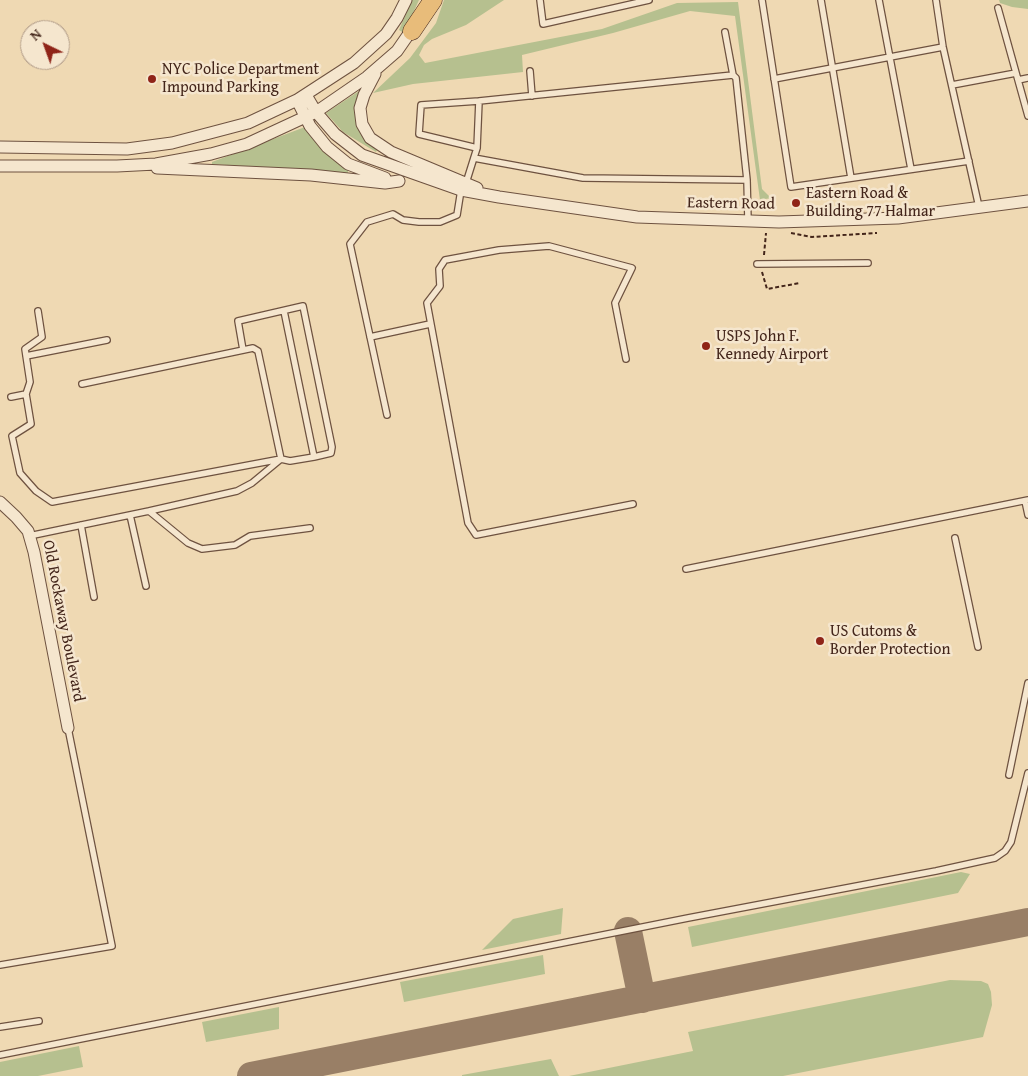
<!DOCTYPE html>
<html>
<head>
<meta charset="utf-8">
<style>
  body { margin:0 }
  #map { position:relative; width:1028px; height:1076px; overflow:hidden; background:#efd9b3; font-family:"Gentium Book Plus",serif }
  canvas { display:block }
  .north { position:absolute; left:20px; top:20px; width:50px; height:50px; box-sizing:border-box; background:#f5e6ce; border:1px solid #ae9986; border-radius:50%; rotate:318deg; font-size:14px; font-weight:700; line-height:20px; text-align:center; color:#43251a }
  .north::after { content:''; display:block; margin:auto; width:18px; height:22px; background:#8f2418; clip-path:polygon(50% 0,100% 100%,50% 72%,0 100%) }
</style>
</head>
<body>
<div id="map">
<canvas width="1028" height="1076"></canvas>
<div class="north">N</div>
</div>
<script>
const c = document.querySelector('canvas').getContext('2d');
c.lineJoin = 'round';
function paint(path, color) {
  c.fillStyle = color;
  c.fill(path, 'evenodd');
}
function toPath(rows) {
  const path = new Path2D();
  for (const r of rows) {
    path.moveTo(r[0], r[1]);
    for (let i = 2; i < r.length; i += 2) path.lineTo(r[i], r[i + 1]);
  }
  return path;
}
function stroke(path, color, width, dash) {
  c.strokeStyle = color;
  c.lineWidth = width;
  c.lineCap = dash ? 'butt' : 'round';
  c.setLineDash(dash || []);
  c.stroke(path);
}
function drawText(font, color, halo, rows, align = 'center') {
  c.font = font + ' "Gentium Book Plus",serif';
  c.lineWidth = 5;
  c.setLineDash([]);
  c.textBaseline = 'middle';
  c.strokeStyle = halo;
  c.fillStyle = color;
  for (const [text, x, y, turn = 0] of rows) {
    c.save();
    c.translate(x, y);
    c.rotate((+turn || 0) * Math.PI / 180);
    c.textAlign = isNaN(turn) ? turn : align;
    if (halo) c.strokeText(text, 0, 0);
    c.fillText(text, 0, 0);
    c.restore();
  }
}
const green = toPath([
  [412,0,419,0,404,33,399,30],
  [444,0,504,0,466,25,432,39,424,45,419,55,425,63,602,29,677,3,738,2,762,189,771,198,760,200,735,16,690,11,613,33,522,55,523,72,413,84,373,93,410,58,436,23],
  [999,0,1028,0,1028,9,1012,7,1000,3],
  [359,91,355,106,356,120,367,142,377,150,376,152,343,132,326,113],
  [305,127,316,142,348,170,348,173,212,164,212,162],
  [961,872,970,874,958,893,692,947,688,927],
  [563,908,561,934,482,950,513,919],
  [543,955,545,974,404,1002,400,982],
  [950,980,981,981,988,984,991,992,992,1005,983,1037,783,1076,569,1076,693,1051,688,1032],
  [279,1007,279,1029,206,1042,202,1022],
  [79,1046,83,1067,38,1076,0,1076,0,1062],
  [551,1059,559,1076,462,1076,462,1075]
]);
const taxiway = toPath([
  [628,931,642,999],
  [251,1076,1028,922]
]);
const path = toPath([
  [791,233,812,237,877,233],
  [764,255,766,233],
  [762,272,767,289,800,283]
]);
const service = toPath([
  [540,0,543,24,649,0],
  [762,0,791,187,969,161],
  [821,0,851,178],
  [879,0,911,169],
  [936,0,943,47,979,207],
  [998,8,1028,116],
  [725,32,733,75],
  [530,71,532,96],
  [774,79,943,47],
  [1018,80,1028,78],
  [952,85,1016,73],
  [477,148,419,134,421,105,479,101],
  [747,180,748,221],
  [466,183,477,148,479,101,733,75,736,78,747,180,583,178,474,158],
  [757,264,868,263],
  [370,337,430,324],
  [243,350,238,321,303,306,332,447,331,453,314,457],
  [26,356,107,340],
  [626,359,615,303,632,268,549,246,499,250,445,260,439,269,440,286,427,303,468,523,476,535,633,504],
  [82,384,253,348,258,351,281,459,252,483,237,491,149,511],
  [26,394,30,382,25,349,42,337,38,311],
  [11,397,26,394,31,424,12,436,20,473,36,491,52,502,281,459,290,461,314,457,284,311],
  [387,415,350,244,367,222,393,214,403,220,419,222,440,222,457,215,461,190],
  [1025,501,1028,515],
  [130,515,146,586],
  [81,525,94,597],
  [29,536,149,511,188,543,202,549,235,545,250,536,310,528],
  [955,538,978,647],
  [686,569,1028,500],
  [1009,775,1028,683],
  [0,965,112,946,68,728],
  [0,1027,39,1021],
  [0,1055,688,918,936,871,995,858,1005,851,1011,842,1028,773]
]);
const minor = toPath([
  [375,74,364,95,360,108,362,124,370,138,391,152,477,188],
  [306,95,316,112,335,134,362,155,461,190,499,197,637,217,779,222,898,218,1028,201],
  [297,100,310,126,327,147,348,164,385,178],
  [0,147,127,149,172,143,248,123,297,100,354,63,386,34,397,18,406,0],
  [0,166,117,166,156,164,211,154,247,144,316,112,367,77,397,51,415,25],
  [157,168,311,175,385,183,399,181],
  [0,502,16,517,28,531,34,552,68,728]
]);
const trunk = toPath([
  [412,31,433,0]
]);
const markers = [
  [152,79,5,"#8f2418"],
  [796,203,5,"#8f2418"],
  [706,346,5,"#8f2418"],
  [820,641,5,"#8f2418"]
];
const poiNames = [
  ["NYC Police Department",162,70],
  ["Impound Parking",162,88],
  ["Eastern Road &",806,194],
  ["Building 77 Halmar",806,212],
  ["USPS John F.",716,337],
  ["Kennedy Airport",716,355],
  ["US Cutoms &",830,632],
  ["Border Protection",830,650]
];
const streetNames = [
  ["Eastern Road",731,204,1],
  ["Old Rockaway Boulevard",63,621,79]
];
paint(green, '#b6c08f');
stroke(taxiway, '#997f66', 28);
stroke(service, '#6e5240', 8);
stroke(minor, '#6e5240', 13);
stroke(trunk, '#43251a', 19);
stroke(path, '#43251a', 2, [4, 2.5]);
stroke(service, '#f5e6ce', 5.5);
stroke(minor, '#f5e6ce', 11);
stroke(trunk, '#e8bc7a', 18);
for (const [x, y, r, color] of markers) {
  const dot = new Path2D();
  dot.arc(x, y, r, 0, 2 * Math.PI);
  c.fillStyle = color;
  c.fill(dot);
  stroke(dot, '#f5e6ce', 2);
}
drawText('16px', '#43251a', '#f5e6ce', poiNames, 'left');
drawText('16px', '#43251a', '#f5e6ce', streetNames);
</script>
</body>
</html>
